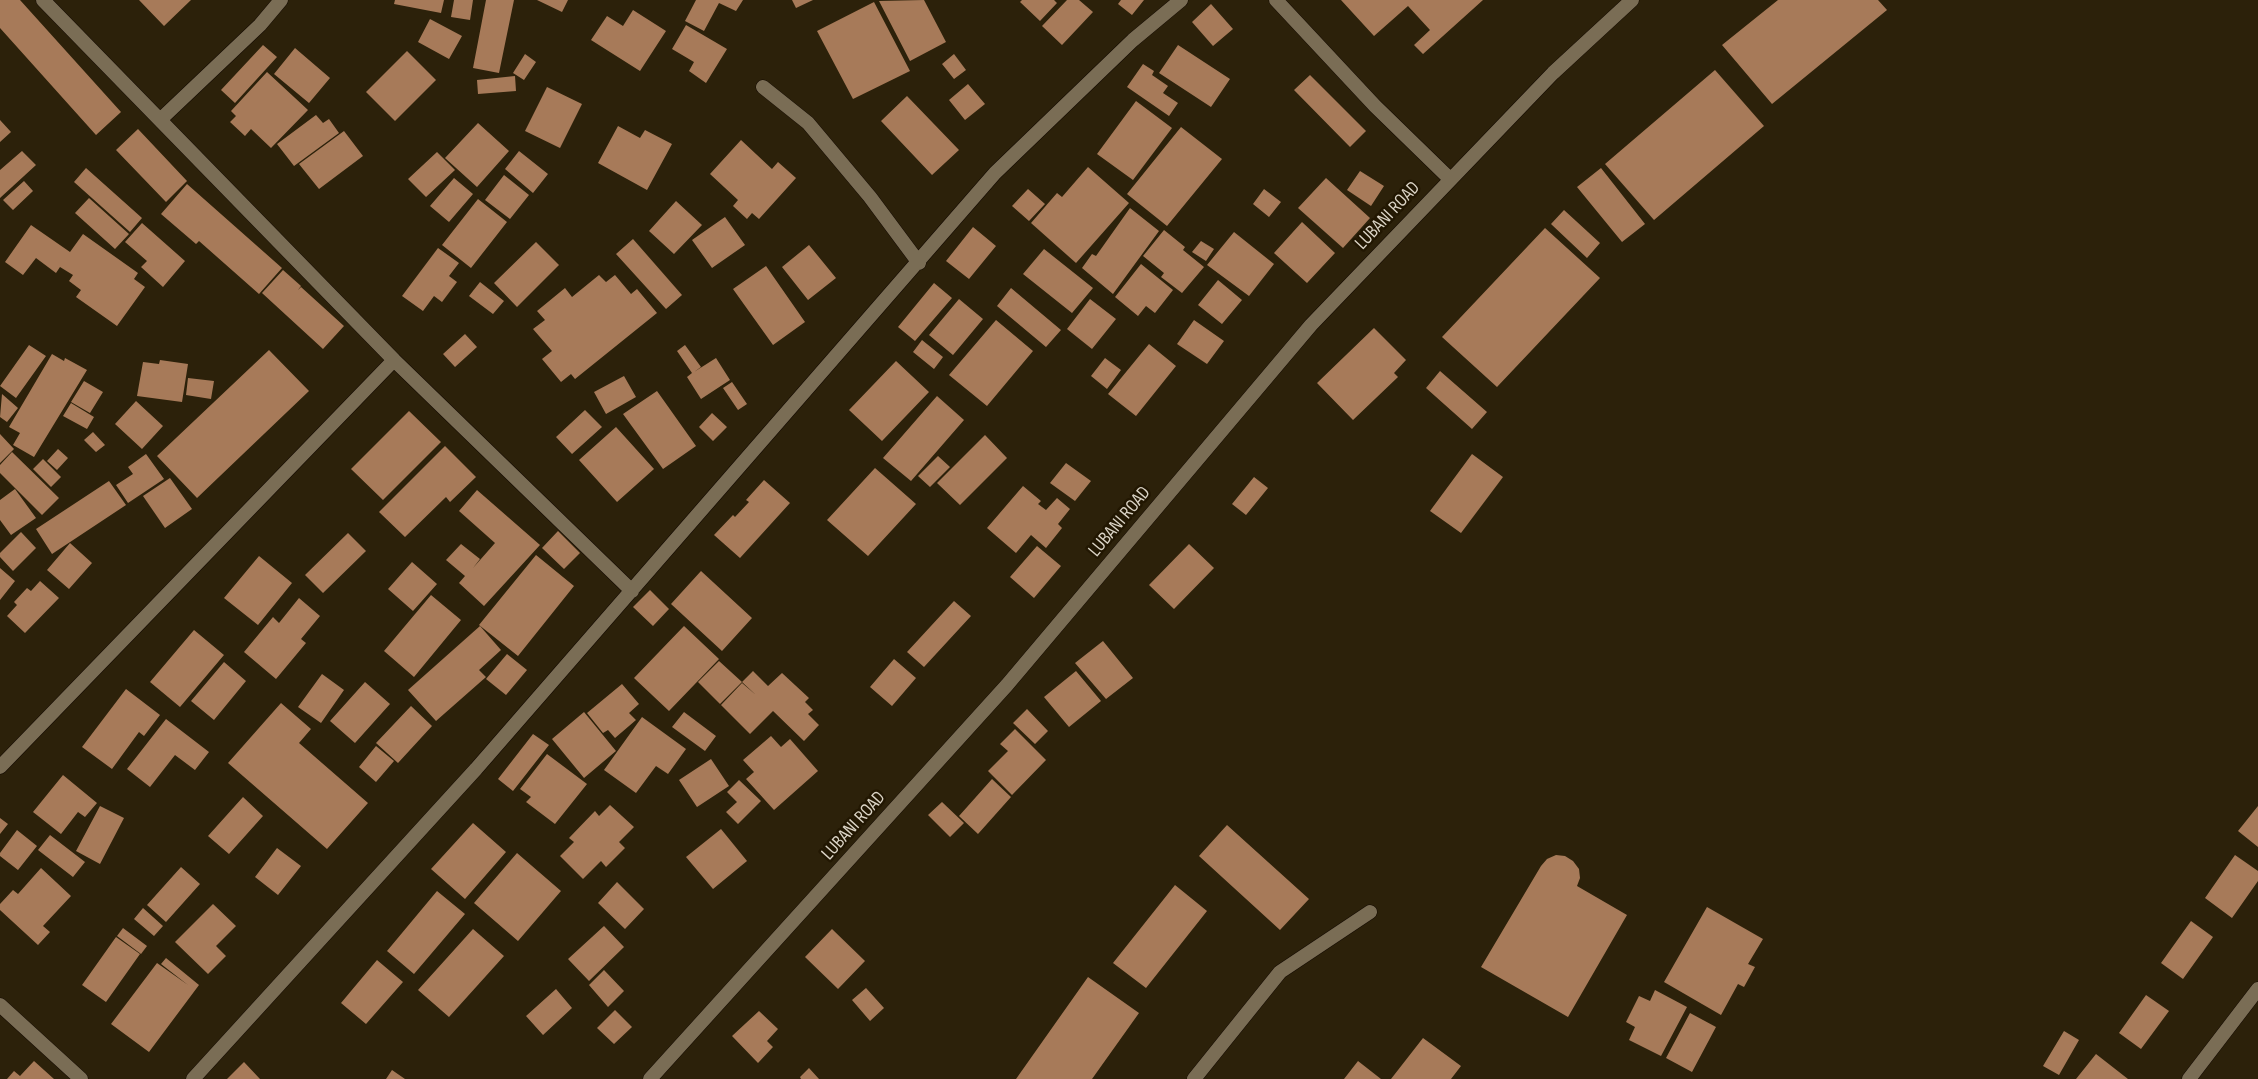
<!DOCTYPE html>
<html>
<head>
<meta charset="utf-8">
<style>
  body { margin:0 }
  canvas { display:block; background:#2c210a }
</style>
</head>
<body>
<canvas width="2258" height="1079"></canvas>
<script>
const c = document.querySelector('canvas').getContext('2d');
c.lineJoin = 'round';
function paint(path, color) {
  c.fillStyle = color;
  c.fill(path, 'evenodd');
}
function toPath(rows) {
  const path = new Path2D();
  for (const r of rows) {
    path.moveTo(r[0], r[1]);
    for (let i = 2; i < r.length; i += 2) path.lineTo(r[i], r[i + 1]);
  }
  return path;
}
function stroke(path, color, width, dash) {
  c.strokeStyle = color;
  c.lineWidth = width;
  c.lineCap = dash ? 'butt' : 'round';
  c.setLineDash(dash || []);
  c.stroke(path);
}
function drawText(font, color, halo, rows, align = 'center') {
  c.font = font + ' "Sofia Sans Condensed",sans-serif';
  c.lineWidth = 5;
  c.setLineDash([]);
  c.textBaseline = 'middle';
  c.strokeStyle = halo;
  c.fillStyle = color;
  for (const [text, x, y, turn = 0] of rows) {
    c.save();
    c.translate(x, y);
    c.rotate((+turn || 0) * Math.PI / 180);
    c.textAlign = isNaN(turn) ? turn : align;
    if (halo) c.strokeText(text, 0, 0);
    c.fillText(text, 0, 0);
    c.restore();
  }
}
const building = toPath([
  [0,0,20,0,121,112,96,135,0,28],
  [139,0,191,0,164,26],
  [395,0,444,0,441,13,394,4],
  [454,0,473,0,470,20,451,17],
  [486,0,514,0,499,73,473,68],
  [537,0,568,0,562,12],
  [696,0,743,0,736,11,719,3,704,31,685,21],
  [792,0,813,0,796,8],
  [924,0,946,42,910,61,879,1],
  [1022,0,1054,0,1057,3,1040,21,1020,2],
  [1067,0,1079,0,1093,12,1062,45,1042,26],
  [1121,0,1144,0,1132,15,1118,4],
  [1341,0,1483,0,1423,54,1414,45,1430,30,1408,6,1374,36],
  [1778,0,1878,0,1887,10,1772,104,1722,45],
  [874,2,910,71,853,99,817,31],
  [1211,4,1233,29,1213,46,1192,22],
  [633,10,666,31,640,71,591,40,607,16,623,26],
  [430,19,462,36,449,59,418,42],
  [686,25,727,49,706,83,689,71,694,62,672,49],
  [263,45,277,57,235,103,221,90],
  [1178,45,1230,79,1211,107,1159,73],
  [295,48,330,78,309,103,274,74],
  [407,51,436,80,395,121,366,92],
  [525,54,536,62,524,80,513,73],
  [954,54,966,70,954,79,942,64],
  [1143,64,1154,71,1152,75,1168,86,1163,93,1178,103,1169,116,1127,87],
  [1715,70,1764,126,1654,220,1605,164],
  [267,72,308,110,271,148,251,129,245,136,230,122,236,116,231,111],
  [1310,75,1366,131,1350,147,1294,90],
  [515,76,516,91,478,94,477,80],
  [968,84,985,104,965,120,949,100],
  [547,87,582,104,560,148,525,131],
  [907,96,959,150,932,175,881,121],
  [1136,101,1172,128,1133,180,1097,154],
  [316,115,323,123,329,119,339,133,294,166,277,144],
  [0,120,11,132,0,142],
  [478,123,509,151,477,187,445,158],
  [618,126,640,138,645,130,672,144,647,190,598,163],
  [1181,127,1222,159,1167,226,1127,194],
  [138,129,187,181,166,202,116,150],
  [344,131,363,156,319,189,299,164],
  [741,140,772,169,778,162,796,178,759,219,752,213,747,219,733,206,738,200,710,174],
  [22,151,36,165,0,198,0,170],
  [519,151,548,174,533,193,505,169],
  [437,152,455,170,426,197,408,179],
  [1088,167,1129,203,1076,263,1031,223,1057,193,1062,197],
  [86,168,142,218,130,232,74,182],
  [1601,168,1645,224,1622,242,1577,187],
  [1360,171,1384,186,1371,206,1347,190],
  [504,175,529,195,510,219,485,200],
  [454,178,473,194,449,222,430,206],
  [1326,178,1370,218,1343,248,1298,208],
  [24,181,33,191,13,210,3,200],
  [187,184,282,268,259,294,199,241,196,244,161,214],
  [1028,189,1045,204,1029,221,1012,206],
  [1264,189,1281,202,1269,217,1253,204],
  [89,198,129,234,115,249,75,213],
  [478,199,507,222,471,268,442,245],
  [676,201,702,225,674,254,649,231],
  [1130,208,1159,231,1113,294,1082,268,1092,254,1096,256],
  [1564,210,1600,243,1587,258,1551,224],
  [725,217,745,245,712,268,692,240],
  [1302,222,1335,253,1307,283,1274,253],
  [142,223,185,261,163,287,141,267,147,261,125,242],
  [31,225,70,252,83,234,138,273,134,279,145,287,117,326,76,297,81,290,69,281,73,275,60,267,56,273,36,258,23,275,5,262],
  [973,227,996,246,969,279,946,261],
  [1545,228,1600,278,1497,387,1442,337],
  [1164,230,1185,247,1183,250,1204,267,1182,293,1161,277,1164,273,1143,256],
  [1234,232,1274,264,1249,296,1207,265],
  [633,239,682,295,666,309,616,254],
  [1201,241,1214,249,1206,261,1192,252],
  [536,242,559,265,517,307,494,283],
  [809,245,836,278,808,300,782,267],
  [438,248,459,263,449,276,457,282,442,302,434,296,423,311,402,296],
  [1044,249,1093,288,1072,313,1023,274],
  [1141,264,1173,290,1155,313,1146,306,1138,316,1115,297],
  [766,266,805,322,773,345,733,289],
  [283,270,301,286,298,290,301,287,344,326,323,349,262,293],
  [599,275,606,282,615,275,631,294,637,289,657,313,575,379,571,374,561,382,542,359,552,351,533,329,545,320,537,311,565,288,572,297],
  [1218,280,1242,300,1222,324,1198,305],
  [480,282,504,301,493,314,469,296],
  [934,283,952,298,915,341,898,327],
  [1011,288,1061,330,1046,347,997,306],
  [959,299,983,319,953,355,929,335],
  [1090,299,1116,319,1092,349,1067,329],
  [996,320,1033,351,987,406,949,375],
  [1194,320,1224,341,1207,364,1177,344],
  [1374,328,1406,360,1394,373,1398,377,1353,420,1317,383],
  [465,334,477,347,455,367,443,354],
  [922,340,943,357,934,369,913,352],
  [1149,344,1176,366,1136,416,1108,394],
  [29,345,46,356,16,398,0,386],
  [685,345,701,367,694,372,716,358,730,380,701,399,687,377,692,373,677,351],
  [269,350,309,391,197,498,157,456],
  [52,354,64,361,65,358,87,370,34,457,13,445,20,433,9,427],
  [1105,358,1121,370,1107,389,1091,376],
  [160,360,188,364,182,402,137,396,143,362,159,364],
  [896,361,929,392,882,441,849,410],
  [1440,371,1487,412,1472,429,1426,388],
  [624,376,636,397,606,414,594,392],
  [188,378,214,381,211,399,186,395],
  [84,381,103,392,90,413,71,402],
  [732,382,747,404,738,410,723,388],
  [657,391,696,446,663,469,623,414],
  [2,394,18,408,7,422,0,417],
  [937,396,964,420,911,481,883,458],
  [136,401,163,426,142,449,115,424],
  [71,403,94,417,87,429,63,416],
  [585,410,602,427,572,454,556,437],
  [409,411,441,442,383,500,351,469],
  [712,413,727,427,713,441,699,427],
  [616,427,654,469,617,502,579,460],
  [93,432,105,445,96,452,84,440],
  [0,434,14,449,0,463],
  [985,435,1007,458,960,505,937,483],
  [445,446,476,477,450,502,446,497,405,537,379,512],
  [58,449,68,458,57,470,47,461],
  [12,452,59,498,42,515,0,473,0,465],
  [146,454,164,479,128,503,116,485,133,474,128,467],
  [1472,454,1503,477,1461,533,1430,511],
  [938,456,950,467,930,487,918,476],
  [43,459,61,477,51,487,33,469],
  [1066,463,1091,481,1075,501,1050,483],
  [875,468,916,504,868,556,827,520],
  [1254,477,1268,488,1246,515,1232,504],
  [170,478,192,509,165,528,143,496],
  [764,480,790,503,740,558,714,535,733,515,735,517,749,502,746,500],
  [109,481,126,505,52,554,36,529],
  [1023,486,1041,501,1038,504,1046,510,1057,498,1070,509,1058,524,1062,528,1046,548,1031,535,1016,553,987,528],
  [15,489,36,518,11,535,0,520,0,500],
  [477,490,540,545,484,606,459,583,465,576,446,560,461,544,480,559,473,568,495,543,459,511],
  [558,531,580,553,564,569,542,548],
  [21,532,36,548,13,571,0,557,0,553],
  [348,533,366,551,323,593,305,575],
  [70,543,92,563,69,589,47,570],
  [1189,544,1214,568,1174,609,1149,585],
  [1037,546,1061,566,1034,598,1010,577],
  [536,555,574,586,518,656,479,625],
  [259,556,292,583,258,625,224,598],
  [412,562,437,584,413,611,388,589],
  [0,568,15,581,0,600],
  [701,571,752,618,722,651,671,604],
  [40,581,59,598,25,633,7,616,17,605,14,602,27,588,31,591],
  [650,590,669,609,653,626,633,607],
  [431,595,461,620,414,677,384,651],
  [299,598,320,616,301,639,306,643,276,679,244,652,273,617,279,623],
  [954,601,971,616,924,667,907,652],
  [480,626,501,650,479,670,486,677,436,721,408,690],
  [684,626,719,659,669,711,634,678],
  [194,630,224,655,180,707,150,682],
  [1103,641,1133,678,1106,699,1075,663],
  [507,654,527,670,506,695,486,679],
  [894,659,916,678,892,706,870,687],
  [719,661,742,682,720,704,698,682],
  [224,662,246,681,214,720,191,701],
  [753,671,768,686,782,673,809,698,805,702,813,710,808,714,819,725,804,741,773,711,750,734,721,705,742,683,756,695,742,682],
  [1076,671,1101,701,1069,727,1044,697],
  [322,674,344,690,321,723,298,707],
  [365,682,390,704,355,743,330,721],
  [622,684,639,704,629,713,636,720,615,738,608,730,603,733,587,713],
  [126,689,160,715,144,736,139,732,112,769,82,747],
  [281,703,311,729,299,743,368,803,327,849,228,763],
  [411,706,432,726,398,763,376,743],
  [1027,709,1048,731,1035,744,1013,723],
  [584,712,616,751,584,778,552,739],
  [684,712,716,736,705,751,672,727],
  [642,717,686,749,668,774,656,766,636,793,604,770],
  [166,719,209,752,195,770,175,755,150,787,127,769],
  [1015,729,1046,760,1012,795,988,771,1008,751,1000,744],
  [533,734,549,745,513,791,498,779],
  [771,736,781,747,790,739,818,771,774,810,746,779,754,772,743,760],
  [376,746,394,761,376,782,359,767],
  [547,754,587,784,555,824,526,802,531,797,520,789],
  [711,759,729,786,697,807,679,780],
  [63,775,97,803,85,817,78,812,61,834,33,812],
  [992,779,1011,797,978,834,959,816],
  [739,780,761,801,738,824,726,812,737,802,727,792],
  [243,797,263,816,229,854,208,836],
  [942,802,964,823,950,837,928,815],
  [610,805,634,827,619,842,625,848,606,867,601,861,583,879,560,856,574,842,569,838,595,811,599,816],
  [100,806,124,818,100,864,76,851],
  [2258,806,2258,847,2238,831],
  [0,818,8,824,0,834],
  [473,823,506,852,465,899,431,869],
  [1227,825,1309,899,1280,930,1199,856],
  [721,829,747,861,713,889,686,857],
  [17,830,37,846,18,870,0,856,0,853],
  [50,835,85,862,73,877,38,850],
  [277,848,301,866,278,895,255,877],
  [517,853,561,891,518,941,474,903],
  [1556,855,1565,856,1573,861,1579,869,1580,878,1577,886,1627,915,1568,1017,1481,967,1541,866,1547,859],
  [2235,855,2258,871,2258,881,2232,918,2205,898],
  [181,867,200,884,166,922,147,905],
  [41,868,71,896,43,926,50,932,38,945,0,910,0,904,13,890,18,894],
  [617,882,644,909,625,929,598,903],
  [1175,885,1207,911,1146,988,1113,963],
  [437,891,465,914,414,974,387,951],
  [213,904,236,926,216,946,226,956,208,974,175,942],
  [1707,907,1763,939,1748,964,1755,967,1744,987,1738,984,1721,1015,1664,982],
  [143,908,163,926,154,936,134,919],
  [2191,921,2213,937,2183,979,2161,963],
  [604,926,624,947,589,981,568,959],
  [123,928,147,946,141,954,117,936],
  [473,929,504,956,449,1017,418,990],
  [832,929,865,961,838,989,805,957],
  [116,937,140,954,106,1002,82,985],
  [166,958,199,985,149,1052,111,1024,157,963,188,985,161,964],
  [377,960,403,982,366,1024,341,1003],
  [604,970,624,991,608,1007,589,985],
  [1088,977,1139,1013,1092,1079,1016,1079],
  [866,988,884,1008,870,1021,852,1000],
  [556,989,572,1008,543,1035,526,1016],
  [1655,990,1687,1007,1661,1056,1629,1040,1635,1027,1626,1022,1639,996,1650,1001],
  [2146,995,2169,1011,2141,1049,2119,1033],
  [615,1010,632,1027,614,1044,597,1028],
  [759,1011,778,1029,767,1041,773,1047,758,1063,732,1036],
  [1690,1013,1716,1027,1692,1072,1666,1058],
  [2064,1031,2079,1040,2059,1075,2043,1066],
  [1423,1038,1461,1066,1451,1079,1391,1079],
  [2096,1054,2128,1079,2076,1079],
  [34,1061,54,1079,7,1079,14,1071,20,1076],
  [1358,1061,1381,1079,1344,1079],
  [244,1062,260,1079,227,1079],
  [809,1068,819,1079,801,1079,800,1077],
  [392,1070,405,1079,386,1079]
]);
const service = toPath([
  [2189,1079,2258,989]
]);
const minor = toPath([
  [43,0,394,360,632,591],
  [763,87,808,123,870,197,919,263],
  [161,119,260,25,281,0],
  [0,767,394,360],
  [0,1005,81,1079],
  [193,1079,476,769,995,173,1133,40,1181,0],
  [1194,1079,1280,972,1370,912]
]);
const tertiary = toPath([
  [1276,0,1375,106,1449,178],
  [650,1079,1007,685,1311,325,1553,73,1632,0]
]);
const streetNames = [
  ["LUBANI ROAD",1388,216,-47],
  ["LUBANI ROAD",1120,522,-50],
  ["LUBANI ROAD",854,826,-48]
];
paint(building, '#a77a59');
stroke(service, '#140a00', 15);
stroke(minor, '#140a00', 15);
stroke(tertiary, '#140a00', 15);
stroke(service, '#7a6d55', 14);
stroke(minor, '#7a6d55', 14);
stroke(tertiary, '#7a6d55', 14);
drawText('19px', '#dad3c5', '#221702', streetNames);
</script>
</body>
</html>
